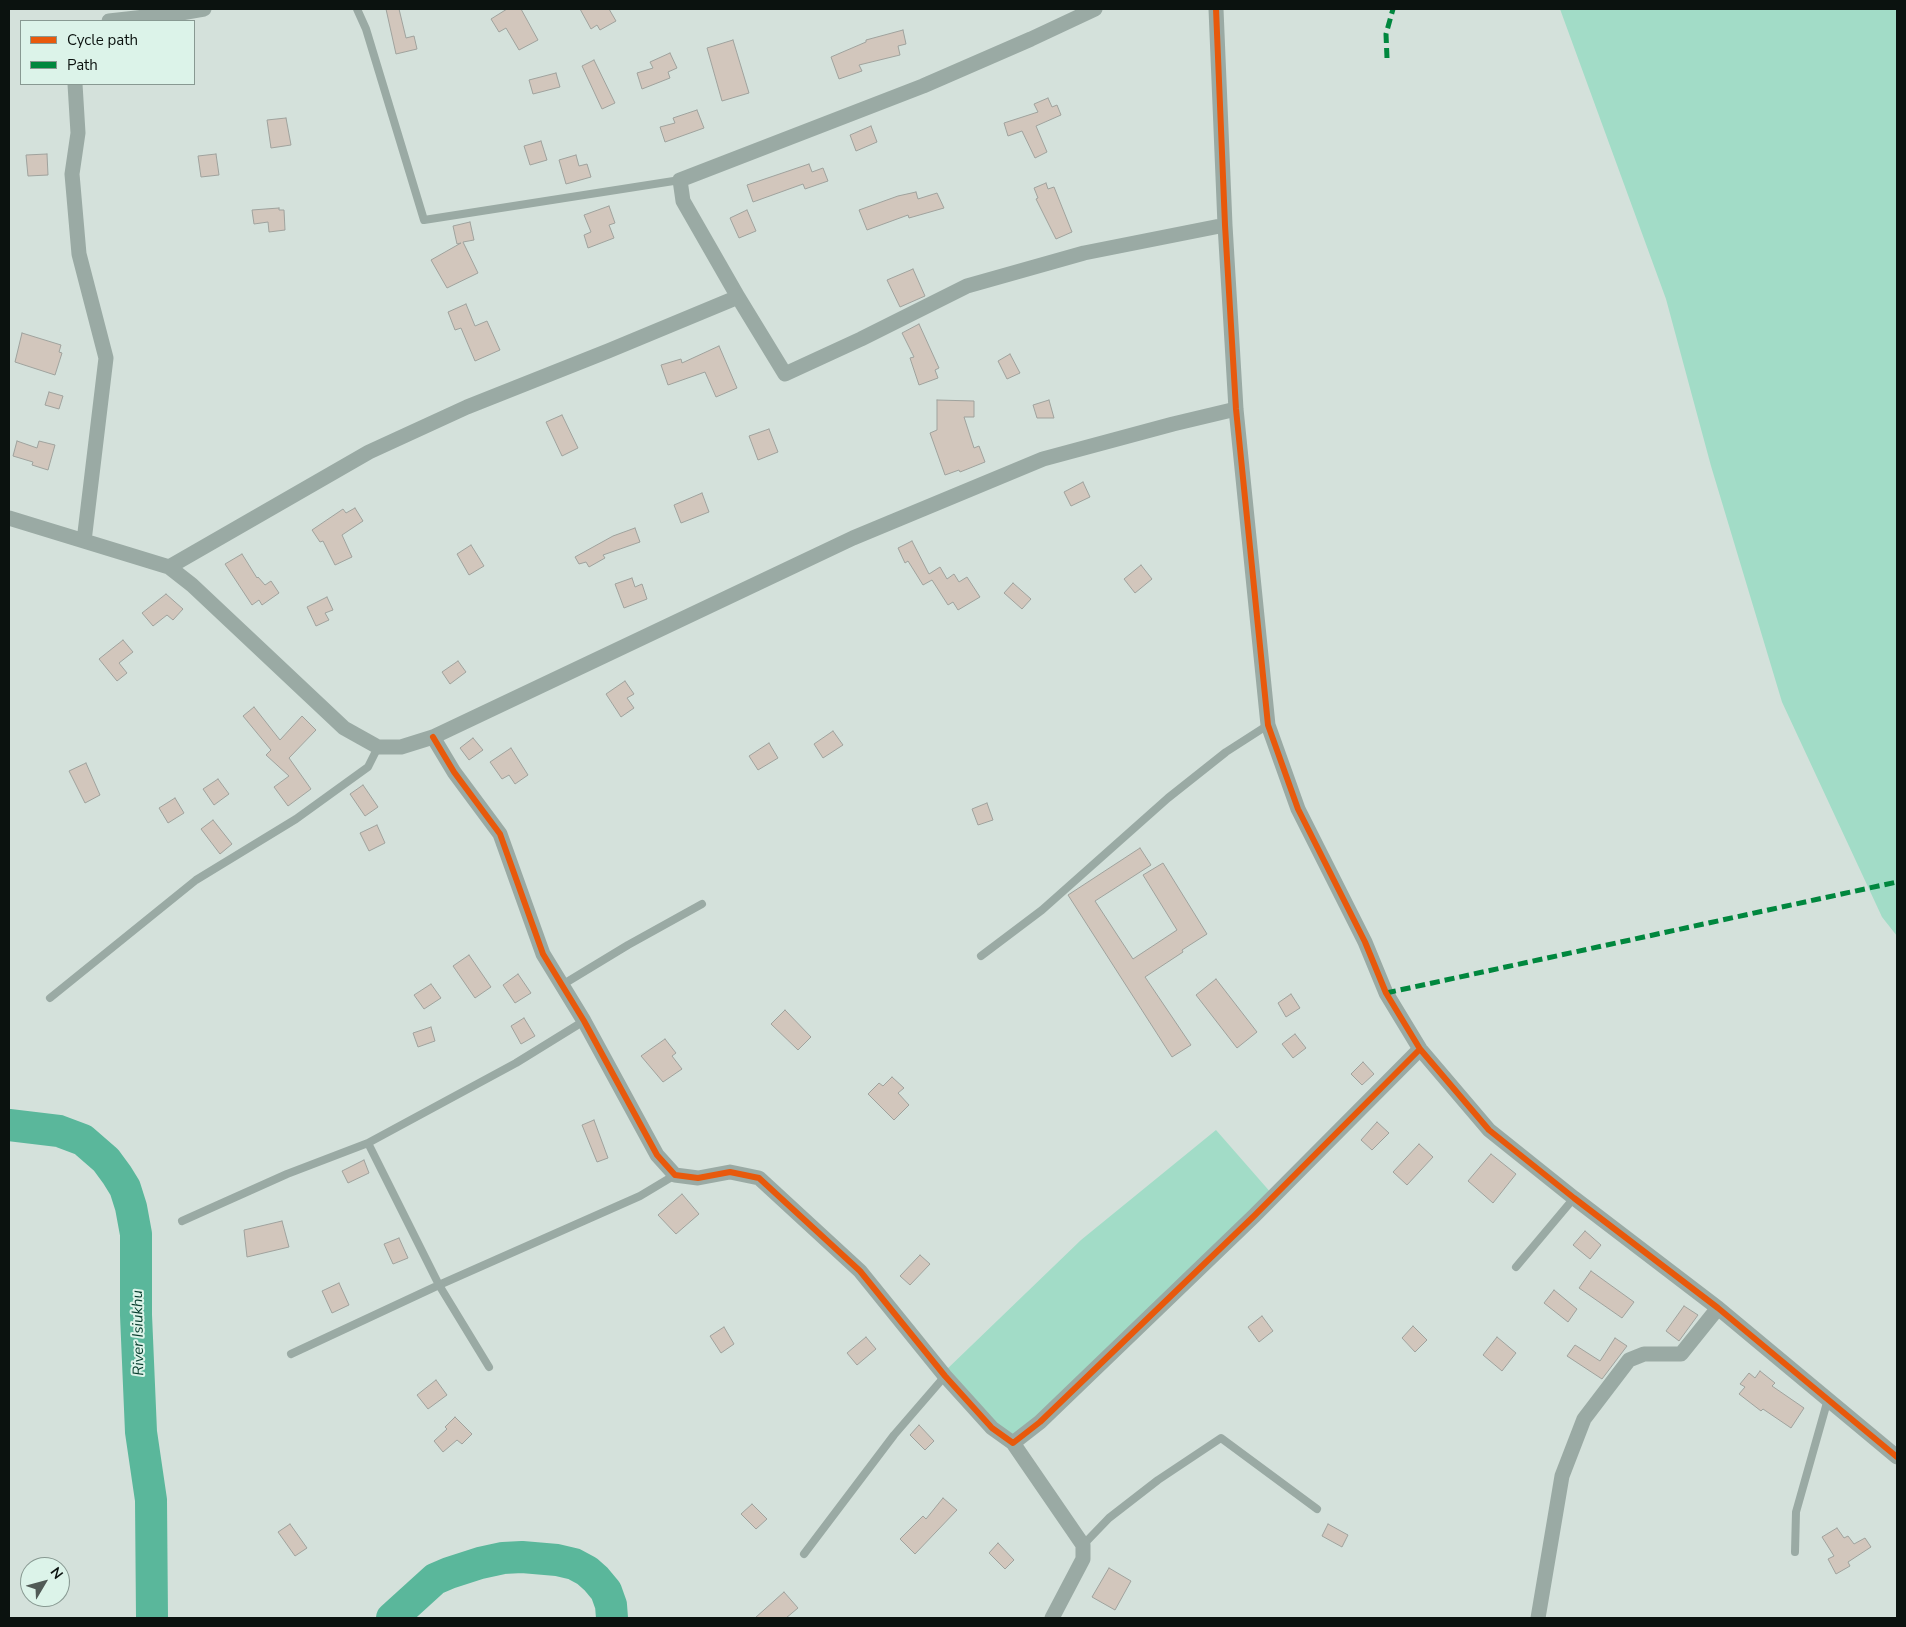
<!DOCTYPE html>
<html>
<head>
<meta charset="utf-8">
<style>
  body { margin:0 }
  #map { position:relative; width:1906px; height:1627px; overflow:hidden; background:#d4e1db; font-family:"Nunito Sans",sans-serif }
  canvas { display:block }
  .frame { position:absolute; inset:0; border:10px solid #0b120f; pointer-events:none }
  .legend { position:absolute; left:20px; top:20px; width:175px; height:65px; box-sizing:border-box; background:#dcf3e9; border:1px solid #889992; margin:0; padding:6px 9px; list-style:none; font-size:15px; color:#0b120f }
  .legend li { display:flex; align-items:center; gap:10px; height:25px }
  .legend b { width:25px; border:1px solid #889992 }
  .north { position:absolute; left:20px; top:1557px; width:50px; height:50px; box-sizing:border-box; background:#dcf3e9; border:1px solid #889992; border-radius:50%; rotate:53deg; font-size:14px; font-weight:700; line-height:20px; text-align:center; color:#0b120f }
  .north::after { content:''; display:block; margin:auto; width:18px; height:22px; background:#515a56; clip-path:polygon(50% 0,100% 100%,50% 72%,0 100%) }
</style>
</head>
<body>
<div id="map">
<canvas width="1906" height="1627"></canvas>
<div class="frame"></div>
<ul class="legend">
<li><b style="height:6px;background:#e8590c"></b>Cycle path</li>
<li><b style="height:6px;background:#00873e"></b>Path</li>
</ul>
<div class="north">N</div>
</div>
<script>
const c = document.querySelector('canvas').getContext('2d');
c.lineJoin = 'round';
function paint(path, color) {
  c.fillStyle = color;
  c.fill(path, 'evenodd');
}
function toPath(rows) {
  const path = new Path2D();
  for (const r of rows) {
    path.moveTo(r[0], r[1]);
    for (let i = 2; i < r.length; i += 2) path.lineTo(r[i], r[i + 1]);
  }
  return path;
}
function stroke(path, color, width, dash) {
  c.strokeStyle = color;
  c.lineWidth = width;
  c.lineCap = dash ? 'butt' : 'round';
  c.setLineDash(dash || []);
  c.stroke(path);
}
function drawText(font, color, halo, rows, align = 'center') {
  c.font = font + ' "Nunito Sans",sans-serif';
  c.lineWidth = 4;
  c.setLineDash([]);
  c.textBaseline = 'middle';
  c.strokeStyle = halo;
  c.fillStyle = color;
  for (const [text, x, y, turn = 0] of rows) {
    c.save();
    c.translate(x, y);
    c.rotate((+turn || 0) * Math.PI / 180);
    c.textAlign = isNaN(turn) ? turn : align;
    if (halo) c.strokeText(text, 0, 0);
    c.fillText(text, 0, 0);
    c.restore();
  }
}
const green = toPath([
  [1560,9,1897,9,1897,936,1882,917,1782,702,1711,466,1666,299],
  [1216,1130,1272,1194,1012,1441,944,1372,1081,1240]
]);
const river = toPath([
  [9,1125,59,1131,83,1140,106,1160,117,1175,125,1188,131,1207,136,1234,136,1315,141,1432,151,1500,152,1618],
  [392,1618,435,1579,449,1573,480,1563,503,1558,522,1557,557,1560,574,1564,587,1571,596,1579,606,1591,611,1605,612,1618]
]);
const building = toPath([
  [386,9,399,9,406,38,414,36,417,49,396,54,386,9],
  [507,9,521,9,538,40,519,50,506,28,499,32,491,19,507,9],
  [580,9,609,9,616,21,600,30,597,25,591,29,580,9],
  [903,30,906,44,898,46,900,55,859,65,862,71,839,79,831,57,866,42,866,40,903,30],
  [733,40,749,93,722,101,707,48,733,40],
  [670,53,677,68,668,72,670,78,642,89,637,73,653,68,650,62,670,53],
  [594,60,615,103,602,109,582,66,594,60],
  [556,73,560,87,533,94,529,80,556,73],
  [1048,98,1052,107,1057,105,1061,115,1036,126,1047,152,1035,158,1022,131,1008,136,1004,123,1038,112,1034,104,1048,98],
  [697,110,704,128,665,142,660,127,675,123,673,118,697,110],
  [286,118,291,145,271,148,267,120,286,118],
  [871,126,877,142,856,151,850,135,871,126],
  [541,141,547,160,530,165,524,146,541,141],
  [47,154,48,175,28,176,26,155,47,154],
  [216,154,219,175,201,177,198,156,216,154],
  [576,155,579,166,587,164,591,177,566,184,559,160,576,155],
  [809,164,812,172,823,168,828,181,805,189,803,184,753,202,747,185,809,164],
  [1046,183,1048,189,1054,187,1072,232,1056,239,1036,199,1038,198,1034,188,1046,183],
  [916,192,918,199,937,193,944,208,909,218,908,215,867,230,859,210,898,196,916,192],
  [609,206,615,223,609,225,614,238,588,248,584,235,591,232,584,215,609,206],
  [279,208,279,210,284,210,285,230,269,232,268,222,254,224,252,210,279,208],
  [747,210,756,231,739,238,730,218,747,210],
  [470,222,474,240,463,242,478,273,447,288,431,260,461,243,457,244,453,226,470,222],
  [913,269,925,296,900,307,887,280,913,269],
  [466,304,475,326,487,321,500,350,475,361,461,328,455,330,448,312,466,304],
  [919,324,939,368,935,370,938,378,919,385,910,358,914,357,902,333,919,324],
  [22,333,61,345,59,352,62,353,55,375,15,362,22,333],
  [719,346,737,388,716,397,705,372,668,385,661,365,681,359,682,363,719,346],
  [1010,354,1020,373,1007,379,998,361,1010,354],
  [49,392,63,396,59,409,45,405,49,392],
  [937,400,974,401,974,417,964,417,974,448,979,446,985,462,960,472,959,470,945,475,930,433,937,430,937,400],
  [1049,400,1054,418,1037,418,1033,405,1049,400],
  [562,415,578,448,562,456,546,422,562,415],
  [769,429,778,452,758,460,749,436,769,429],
  [17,441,37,448,39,441,55,445,48,470,32,465,33,462,13,456,17,441],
  [1083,482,1090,497,1071,506,1064,492,1083,482],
  [702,493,709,512,681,523,674,505,702,493],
  [355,508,363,521,342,535,352,557,335,565,323,541,320,542,312,530,343,509,346,513,355,508],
  [635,528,640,542,603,555,605,558,589,567,586,562,579,564,575,557,613,536,635,528],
  [912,541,929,574,940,567,947,579,954,574,959,582,967,577,980,597,958,610,953,602,948,605,932,580,923,585,908,561,905,563,898,548,912,541],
  [471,545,484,566,469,575,457,554,471,545],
  [242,554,257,578,258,577,265,585,271,581,279,593,262,605,259,600,252,605,225,564,242,554],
  [1141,565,1152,579,1135,593,1124,579,1141,565],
  [632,578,635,587,642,584,647,599,624,608,615,584,632,578],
  [1013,583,1031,599,1022,609,1004,593,1013,583],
  [166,594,183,609,173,620,167,615,153,626,142,613,166,594],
  [327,597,333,610,325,613,329,620,316,626,307,607,327,597],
  [123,640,133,652,119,663,127,673,117,681,99,659,123,640],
  [458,661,466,672,450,684,442,672,458,661],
  [625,681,634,694,627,698,634,708,621,717,606,694,625,681],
  [254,707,280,740,302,716,316,730,289,758,311,789,288,806,274,787,289,776,266,755,271,750,243,716,254,707],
  [833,731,843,745,823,758,814,744,833,731],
  [473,738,483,750,469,760,460,748,473,738],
  [769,743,778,758,758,770,749,756,769,743],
  [511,748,528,775,515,784,509,775,502,779,490,762,511,748],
  [86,763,100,795,85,803,69,771,86,763],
  [218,779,229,794,214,805,203,789,218,779],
  [363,785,378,807,365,816,350,794,363,785],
  [175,798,184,813,168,823,159,808,175,798],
  [987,803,993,820,978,825,972,809,987,803],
  [213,820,232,844,220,854,201,829,213,820],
  [377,825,385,843,369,851,360,833,377,825],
  [1140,848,1151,865,1095,901,1133,959,1177,930,1143,875,1163,863,1207,934,1182,950,1183,952,1145,977,1191,1045,1172,1057,1068,895,1140,848],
  [469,955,491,987,475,998,453,966,469,955],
  [518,974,531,993,515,1003,503,985,518,974],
  [1216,979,1257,1032,1237,1048,1196,995,1216,979],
  [431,984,441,998,424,1009,414,995,431,984],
  [1291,994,1300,1008,1286,1017,1278,1003,1291,994],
  [785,1010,811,1037,798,1050,771,1024,785,1010],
  [524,1018,535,1036,521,1044,511,1026,524,1018],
  [431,1027,435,1041,418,1047,413,1033,431,1027],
  [1295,1034,1306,1048,1293,1058,1282,1044,1295,1034],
  [665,1039,676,1053,672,1056,682,1069,663,1082,641,1056,665,1039],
  [1363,1062,1374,1074,1362,1085,1351,1074,1363,1062],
  [892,1077,904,1088,898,1093,909,1105,894,1120,868,1094,879,1083,883,1086,892,1077],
  [594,1120,608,1158,597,1162,582,1125,594,1120],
  [1377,1122,1389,1133,1372,1150,1361,1140,1377,1122],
  [1419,1144,1433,1157,1407,1185,1393,1172,1419,1144],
  [1491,1154,1516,1174,1493,1203,1468,1181,1491,1154],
  [364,1160,369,1173,348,1183,342,1171,364,1160],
  [682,1194,699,1214,676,1234,658,1215,682,1194],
  [282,1221,289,1247,247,1257,244,1230,282,1221],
  [1585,1231,1601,1245,1590,1259,1573,1245,1585,1231],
  [399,1238,408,1258,393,1264,384,1244,399,1238],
  [920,1255,930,1264,910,1285,900,1276,920,1255],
  [1591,1271,1634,1302,1622,1318,1579,1288,1591,1271],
  [339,1283,349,1305,332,1313,322,1291,339,1283],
  [1554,1290,1577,1309,1568,1322,1544,1303,1554,1290],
  [1684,1306,1698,1315,1679,1341,1666,1331,1684,1306],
  [1262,1316,1273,1331,1259,1342,1248,1327,1262,1316],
  [1413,1326,1427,1340,1415,1352,1402,1338,1413,1326],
  [724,1327,734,1344,721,1353,710,1336,724,1327],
  [866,1337,876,1349,857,1365,847,1353,866,1337],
  [1497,1337,1516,1353,1502,1371,1483,1355,1497,1337],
  [1615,1338,1627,1346,1602,1379,1567,1356,1575,1345,1600,1361,1615,1338],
  [1760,1371,1775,1383,1772,1386,1804,1408,1791,1428,1763,1409,1761,1411,1739,1394,1745,1387,1740,1384,1749,1373,1755,1378,1760,1371],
  [436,1380,447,1395,428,1409,417,1395,436,1380],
  [455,1417,472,1434,462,1444,457,1440,443,1452,434,1441,447,1429,445,1427,455,1417],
  [919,1425,934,1441,925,1450,910,1435,919,1425],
  [943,1498,957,1510,915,1554,900,1539,923,1516,926,1519,943,1498],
  [752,1504,767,1519,756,1529,741,1514,752,1504],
  [290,1524,307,1548,295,1556,278,1532,290,1524],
  [1328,1524,1348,1535,1342,1547,1322,1536,1328,1524],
  [1837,1528,1844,1538,1848,1536,1854,1544,1865,1538,1871,1547,1848,1562,1850,1566,1836,1574,1828,1559,1834,1556,1822,1537,1837,1528],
  [998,1543,1014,1560,1005,1569,989,1553,998,1543],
  [1109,1568,1131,1581,1115,1610,1092,1597,1109,1568],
  [784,1592,798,1608,786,1618,755,1618,784,1592]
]);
const lane = toPath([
  [357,9,366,29,424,220,680,180],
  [981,956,1042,910,1168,798,1226,752,1268,725],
  [562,985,628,945,702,904],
  [50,998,196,880,296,819,368,767,378,747],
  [368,1143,439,1285,489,1367],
  [182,1221,287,1174,368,1143,516,1063,584,1021],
  [1516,1267,1574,1198],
  [291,1354,439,1285,640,1196,675,1175],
  [1083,1545,1109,1518,1158,1480,1221,1438,1317,1509],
  [1795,1552,1796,1512,1828,1399],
  [804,1554,894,1435,945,1376]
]);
const street = toPath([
  [1216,9,1225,225,1236,409,1268,725,1298,809,1365,942,1386,993,1420,1049,1489,1130,1574,1198,1718,1308,1897,1457],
  [109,21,181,13,204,9],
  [75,84,78,133,72,174,79,254,106,358,84,541],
  [738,297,785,374,861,339,967,286,1084,253,1225,225],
  [9,518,169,567,192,585,344,728,378,747,401,747,433,737,853,538,1043,459,1173,424,1236,409],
  [169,567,369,452,467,407,608,351,738,297,683,201,680,180,923,86,1031,39,1095,9],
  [433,737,454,772,500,834,543,954,584,1021,657,1155,675,1175,698,1178,730,1172,759,1178,860,1271,945,1376,992,1428,1013,1443,1040,1422,1254,1216,1420,1049],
  [1013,1443,1083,1545,1083,1559,1052,1618],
  [1538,1618,1562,1476,1584,1419,1629,1360,1644,1354,1681,1354,1718,1308]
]);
const quiet = toPath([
  [1387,58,1386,34,1393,9],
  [1386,993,1897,882]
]);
const cycleway = toPath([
  [1216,9,1225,225,1236,409,1268,725,1298,809,1365,942,1386,993,1420,1049,1489,1130,1574,1198,1718,1308,1897,1457],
  [433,737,454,772,500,834,543,954,584,1021,657,1155,675,1175,698,1178,730,1172,759,1178,860,1271,945,1376,992,1428,1013,1443,1040,1422,1254,1216,1420,1049]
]);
const waterNames = [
  ["River Isiukhu",139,1333,-91]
];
paint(green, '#a2dcc7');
stroke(river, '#5ab79b', 32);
paint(building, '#d2c6bc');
stroke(building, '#9fa29d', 1);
stroke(lane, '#9aaaa4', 8);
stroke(street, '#9aaaa4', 15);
stroke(quiet, '#00873e', 5, [10, 5]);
stroke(cycleway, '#e8590c', 6);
drawText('italic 15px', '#063c2c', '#dcf3e9', waterNames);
</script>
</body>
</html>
